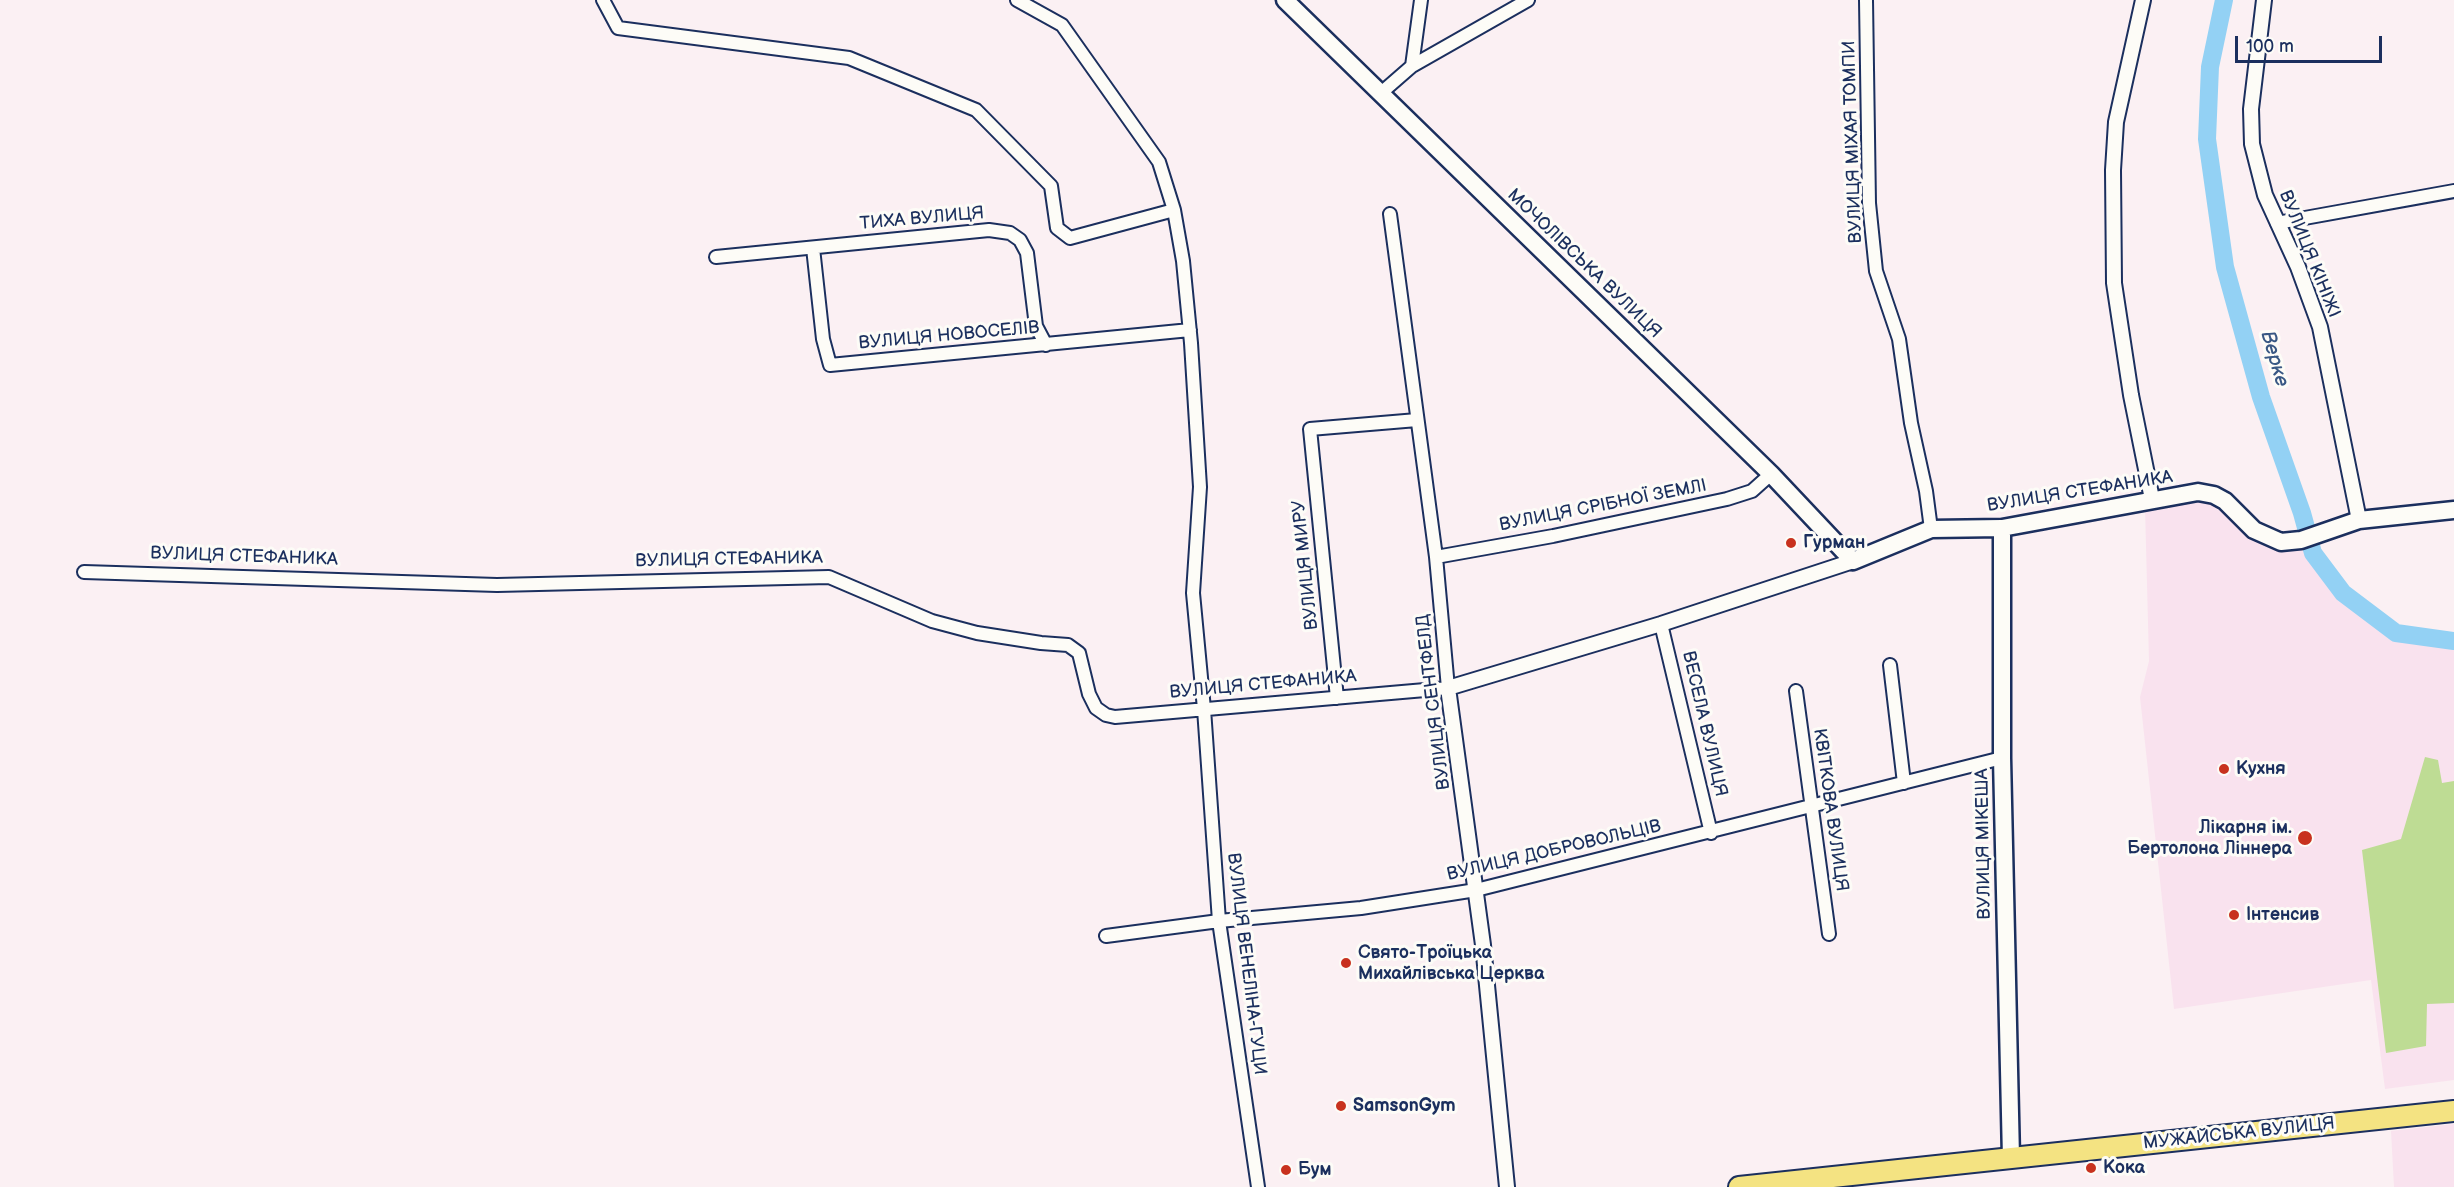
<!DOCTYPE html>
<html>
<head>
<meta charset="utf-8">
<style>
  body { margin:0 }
  #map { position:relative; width:2454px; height:1187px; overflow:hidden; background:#fbf0f3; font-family:"Balsamiq Sans",sans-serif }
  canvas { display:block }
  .scale { position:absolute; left:2235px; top:36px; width:147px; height:27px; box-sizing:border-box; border:3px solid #1b2f5e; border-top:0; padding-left:8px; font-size:18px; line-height:21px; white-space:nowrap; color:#1b2f5e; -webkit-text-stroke:4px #fdfcf7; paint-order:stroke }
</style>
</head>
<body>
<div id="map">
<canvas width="2454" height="1187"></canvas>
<div class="scale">100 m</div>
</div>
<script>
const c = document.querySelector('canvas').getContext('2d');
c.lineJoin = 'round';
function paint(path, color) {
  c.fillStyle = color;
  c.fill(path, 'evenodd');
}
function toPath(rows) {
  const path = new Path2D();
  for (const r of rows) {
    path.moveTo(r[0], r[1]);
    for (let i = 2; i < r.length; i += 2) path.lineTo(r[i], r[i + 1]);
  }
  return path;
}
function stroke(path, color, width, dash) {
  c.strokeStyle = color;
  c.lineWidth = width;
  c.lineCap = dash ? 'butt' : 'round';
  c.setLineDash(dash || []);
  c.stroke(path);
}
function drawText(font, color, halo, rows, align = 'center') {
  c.font = font + ' "Balsamiq Sans",sans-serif';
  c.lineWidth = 6;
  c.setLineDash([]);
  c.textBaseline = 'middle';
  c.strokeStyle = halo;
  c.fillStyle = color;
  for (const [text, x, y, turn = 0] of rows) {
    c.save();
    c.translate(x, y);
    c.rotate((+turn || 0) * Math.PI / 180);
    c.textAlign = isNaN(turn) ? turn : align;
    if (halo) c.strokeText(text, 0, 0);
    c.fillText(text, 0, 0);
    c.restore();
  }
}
const built = toPath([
  [2197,499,2212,501,2264,544,2282,550,2305,547,2308,557,2338,598,2391,638,2454,647,2454,1080,2385,1089,2371,980,2174,1009,2140,697,2149,661,2145,507],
  [2454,1124,2454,1187,2394,1187,2391,1131]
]);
const green = toPath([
  [2425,757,2438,760,2442,783,2454,781,2454,1003,2427,1004,2426,1046,2386,1053,2362,850,2401,839]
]);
const river = toPath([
  [2224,0,2210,67,2207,139,2225,267,2261,397,2302,513,2313,553,2343,593,2396,633,2454,641]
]);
const minor = toPath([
  [603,0,618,28,849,58,976,110,1051,186,1057,228,1070,238,1174,210],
  [1017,0,1062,25,1159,162,1174,210,1183,261,1191,343,1200,487,1193,593,1204,709,1219,921,1258,1187],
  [1866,0,1869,203,1876,271,1899,339,1911,423,1926,491,1931,529],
  [1412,66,1421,0],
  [1381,93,1412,66,1528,0],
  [2277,223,2454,191],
  [813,248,823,339,830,365,1190,330],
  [716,257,989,230,1010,233,1020,240,1027,253,1036,326,1046,345],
  [1436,557,1553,536,1727,499,1752,491,1771,474],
  [84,572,497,585,829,577,932,621,977,633,1041,643,1068,645,1079,653,1089,694,1096,708,1106,715,1115,717,1448,688,1436,557,1390,214],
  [1661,624,1711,833],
  [1890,665,1904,783],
  [1796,691,1829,934],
  [1337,698,1310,429,1417,420],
  [1106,936,1219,921,1361,908,1476,890,2002,758]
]);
const tertiary = toPath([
  [2143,0,2116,122,2113,170,2114,283,2131,395,2152,499],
  [2264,0,2251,109,2252,144,2265,195,2298,267,2320,327,2359,520],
  [1507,1187,1483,945,1448,688,1661,624,1853,561]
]);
const secondary = toPath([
  [1285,0,1771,474,1853,561,1931,529,2002,528,2198,492,2214,495,2225,501,2254,530,2281,542,2301,540,2359,520,2454,510],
  [2002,528,2002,758,2011,1158]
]);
const trunk = toPath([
  [1739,1187,2454,1111]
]);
const markers = [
  [1791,543,6,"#c8321e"],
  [2224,769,6,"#c8321e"],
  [2305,838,8,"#c8321e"],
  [2234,915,6,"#c8321e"],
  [1346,963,6,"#c8321e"],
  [1341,1106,6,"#c8321e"],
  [2091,1168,6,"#c8321e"],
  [1286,1170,6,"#c8321e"]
];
const streetNames = [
  ["ВУЛИЦЯ МІХАЯ ТОМПИ",1853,142,-92],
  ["ТИХА ВУЛИЦЯ",922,219,-5],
  ["ВУЛИЦЯ КІНІЖІ",2309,254,68],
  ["МОЧОЛІВСЬКА ВУЛИЦЯ",1584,264,44],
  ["ВУЛИЦЯ НОВОСЕЛІВ",949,336,-5],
  ["ВУЛИЦЯ СТЕФАНИКА",2080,492,-9],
  ["ВУЛИЦЯ СРІБНОЇ ЗЕМЛІ",1603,506,-11],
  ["ВУЛИЦЯ СТЕФАНИКА",244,557,2],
  ["ВУЛИЦЯ СТЕФАНИКА",729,560,-1],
  ["ВУЛИЦЯ МИРУ",1306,565,-96],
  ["ВУЛИЦЯ СТЕФАНИКА",1263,685,-5],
  ["ВУЛИЦЯ СЕНТФЕЛД",1434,702,-97],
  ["ВЕСЕЛА ВУЛИЦЯ",1704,724,77],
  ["КВІТКОВА ВУЛИЦЯ",1830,810,82],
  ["ВУЛИЦЯ МІКЕША",1984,844,-91],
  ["ВУЛИЦЯ ДОБРОВОЛЬЦІВ",1554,851,-13],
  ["ВУЛИЦЯ ВЕНЕЛІНА-ГУЦИ",1246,964,83],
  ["МУЖАЙСЬКА ВУЛИЦЯ",2239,1134,-6]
];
const poiNames = [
  ["Гурман",1803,543],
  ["Кухня",2236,769],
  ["Лікарня ім.",2292,828,"right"],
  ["Бертолона Ліннера",2292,849,"right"],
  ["Інтенсив",2246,915],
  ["Свято-Троїцька",1358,953],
  ["Михайлівська Церква",1358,974],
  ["SamsonGym",1353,1106],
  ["Кока",2103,1168],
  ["Бум",1298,1170]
];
const waterNames = [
  ["Верке",2274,359,74]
];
paint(built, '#f9e2ee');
paint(green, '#bedc94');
stroke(river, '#93d1f4', 18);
stroke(minor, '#1b2f5e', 16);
stroke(tertiary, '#1b2f5e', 18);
stroke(secondary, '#1b2f5e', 21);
stroke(trunk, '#1b2f5e', 24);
stroke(minor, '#fdfcf7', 12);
stroke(tertiary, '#fdfcf7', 14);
stroke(secondary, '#fdfcf7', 16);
stroke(trunk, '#f4e382', 20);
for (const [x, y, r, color] of markers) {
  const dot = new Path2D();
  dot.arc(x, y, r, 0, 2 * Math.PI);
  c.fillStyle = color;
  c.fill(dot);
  stroke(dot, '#fdfcf7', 2);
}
drawText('18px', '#1b2f5e', '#fdfcf7', streetNames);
drawText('bold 18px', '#1b2f5e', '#fdfcf7', poiNames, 'left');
drawText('italic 20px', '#395884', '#fdfcf7', waterNames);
</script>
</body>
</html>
